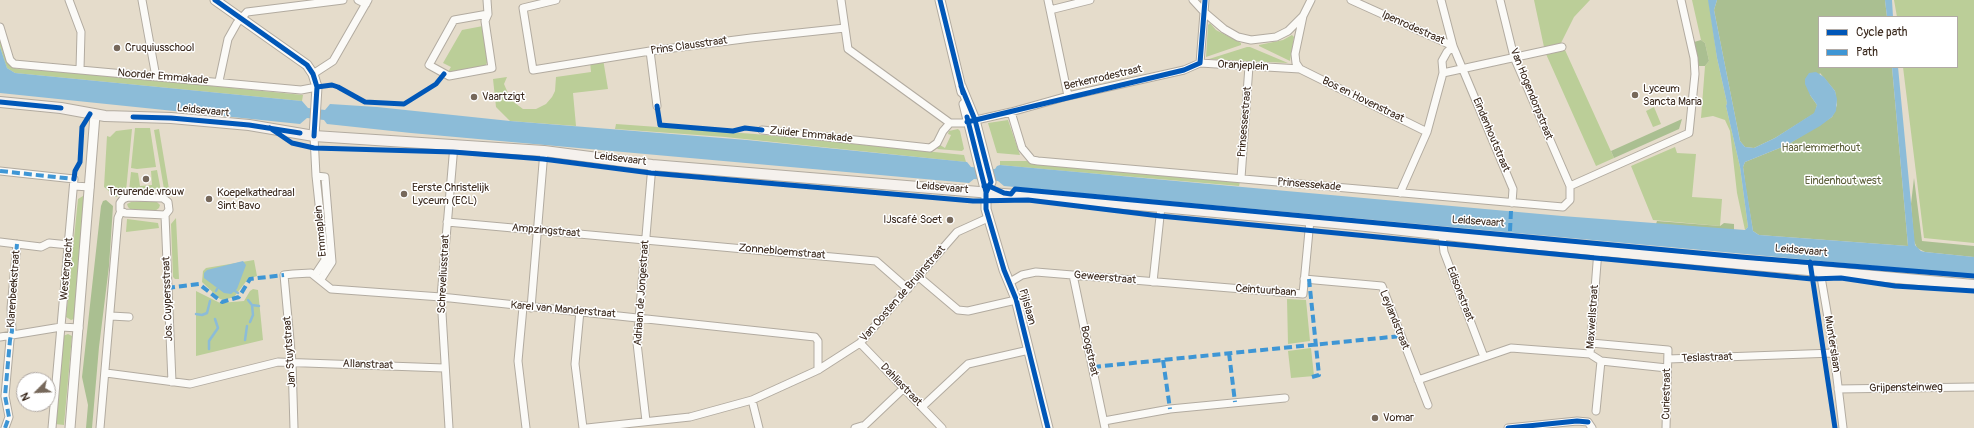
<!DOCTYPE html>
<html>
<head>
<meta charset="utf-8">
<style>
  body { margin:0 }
  #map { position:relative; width:1974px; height:428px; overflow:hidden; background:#e5dccb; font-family:Pangolin,sans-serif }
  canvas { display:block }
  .legend { position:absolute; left:1818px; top:16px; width:140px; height:52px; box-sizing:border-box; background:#fff; border:1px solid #b1aaa5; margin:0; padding:5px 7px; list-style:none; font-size:12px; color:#3b2a1e }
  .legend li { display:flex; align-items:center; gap:8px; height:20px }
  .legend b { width:20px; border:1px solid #b1aaa5 }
  .north { position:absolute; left:16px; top:372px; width:40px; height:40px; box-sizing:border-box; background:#fff; border:1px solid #b1aaa5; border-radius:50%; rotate:246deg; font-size:11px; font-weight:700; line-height:16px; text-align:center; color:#3b2a1e }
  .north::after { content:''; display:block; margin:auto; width:14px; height:18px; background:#76685b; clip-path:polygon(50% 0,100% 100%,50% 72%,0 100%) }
</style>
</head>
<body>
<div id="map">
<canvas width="1974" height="428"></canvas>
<ul class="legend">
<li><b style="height:5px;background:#0057b8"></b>Cycle path</li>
<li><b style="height:5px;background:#3e96d5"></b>Path</li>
</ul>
<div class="north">N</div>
</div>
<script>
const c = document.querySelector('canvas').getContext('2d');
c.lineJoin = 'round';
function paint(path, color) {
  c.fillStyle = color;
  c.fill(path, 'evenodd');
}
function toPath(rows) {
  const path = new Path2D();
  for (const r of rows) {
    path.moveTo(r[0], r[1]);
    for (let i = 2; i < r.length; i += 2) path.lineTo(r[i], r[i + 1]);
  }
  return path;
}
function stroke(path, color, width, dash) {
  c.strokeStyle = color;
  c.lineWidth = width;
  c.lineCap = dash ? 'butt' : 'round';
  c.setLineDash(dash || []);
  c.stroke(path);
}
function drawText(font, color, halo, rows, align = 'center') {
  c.font = font + ' Pangolin,sans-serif';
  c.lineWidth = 3;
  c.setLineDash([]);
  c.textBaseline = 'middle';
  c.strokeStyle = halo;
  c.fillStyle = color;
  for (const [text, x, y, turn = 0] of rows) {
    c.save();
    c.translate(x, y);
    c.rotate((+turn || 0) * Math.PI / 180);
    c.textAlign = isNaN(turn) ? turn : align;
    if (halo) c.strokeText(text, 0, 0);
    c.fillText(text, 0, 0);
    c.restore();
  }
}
const green = toPath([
  [1534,0,1590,0,1574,17,1561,43,1544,47],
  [1692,0,1708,0,1709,2,1717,58,1727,103,1726,106,1740,167,1748,227,1745,230,1737,193,1730,131,1725,120,1713,116,1701,118,1705,66,1709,61,1705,43,1701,40],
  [1894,0,1974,0,1974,243,1924,238,1903,67,1957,67,1957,17,1897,17],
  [1210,23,1216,30,1241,43,1241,45,1206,57,1208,25],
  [483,26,488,60,486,65,483,68,451,73,448,72,451,67,443,63,462,30],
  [0,35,10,65,17,69,81,73,303,95,302,101,15,73,7,68,5,63,0,47],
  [1292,35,1294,37,1290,61,1259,46,1259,45,1283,40],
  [1250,47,1288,63,1209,59,1247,47],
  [1565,50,1614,158,1596,166,1546,54],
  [603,59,608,89,573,93,576,126,510,121,496,107,493,79,507,77,504,84,511,100,523,109,536,109,546,104,552,97,555,91,556,77,591,72,590,61],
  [1654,107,1661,124,1653,127,1646,111],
  [1008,120,1020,155,997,153,988,123],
  [616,124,755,134,964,155,966,162,725,137,615,129],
  [135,128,150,128,156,167,137,169,131,168],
  [132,129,126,191,116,197,104,187,107,136,110,137,116,131],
  [159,129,169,189,164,189,154,130],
  [958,129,960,131,964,149,962,151,937,149,940,145,945,148,951,135,948,134,949,131],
  [1675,147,1677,153,1696,154,1692,197,1722,199,1720,226,1653,220,1631,166],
  [1000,161,1038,161,1241,178,1239,186,1054,170,1000,165],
  [157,170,161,191,129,191,131,172,138,173,140,186,152,185,151,171],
  [83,196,85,198,74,319,71,320,66,317,78,199],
  [156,201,160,205,159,208,155,211,130,209,128,207,127,204,131,202],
  [176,218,179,279,175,279,173,277,171,224],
  [127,219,158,223,159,228,126,232],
  [254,260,257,276,248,279,234,297,224,300,220,299,202,282,203,271,206,268],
  [253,289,258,290,263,340,196,356,196,291,220,303,244,301,250,291],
  [1287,299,1306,300,1310,341,1288,344],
  [68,334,72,336,64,425,55,424,63,336],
  [1311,348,1314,376,1291,378,1288,351]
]);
const forest = toPath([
  [1717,0,1885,0,1887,17,1819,17,1819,67,1892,67,1908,246,1759,235,1753,231,1746,189,1743,167,1745,162,1787,145,1832,117,1837,105,1835,91,1820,73,1810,95,1817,105,1815,113,1775,138,1754,148,1745,147,1740,141,1714,10],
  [1701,40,1705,43,1709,61,1705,66,1699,66,1694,42],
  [1682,119,1679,129,1614,158,1611,151],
  [1914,178,1922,241,1974,246,1974,257,1925,252,1917,248,1914,241,1911,204],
  [106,200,113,206,109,266,99,347,92,428,86,428,88,405,82,377,101,206,103,201],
  [1657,221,1720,226,1724,223,1734,224,1734,230,1656,224]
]);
const water = toPath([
  [1708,0,1717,0,1714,10,1740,141,1745,147,1754,148,1775,138,1814,113,1817,105,1810,95,1805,84,1805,79,1809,73,1816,72,1824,77,1835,91,1837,99,1836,111,1832,117,1820,126,1787,145,1745,162,1743,167,1753,231,1759,235,1908,246,1892,67,1898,67,1915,245,1921,251,1925,252,1974,257,1974,275,1004,186,998,181,974,179,969,183,411,133,327,124,324,120,307,118,300,124,0,93,0,47,7,68,15,73,302,101,308,108,325,110,330,104,377,107,510,121,747,140,967,162,971,167,995,169,997,166,1000,165,1562,216,1745,230,1748,227,1740,167,1726,106,1727,103,1717,58],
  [1885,0,1892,0,1893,17,1887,17],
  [243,261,246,265,237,289,231,294,224,293,204,278,204,273,207,270]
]);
const stream = toPath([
  [216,291,217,289],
  [235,291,238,293],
  [248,300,252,305,259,306],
  [196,314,202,315,207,313,210,301],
  [250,322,253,315,252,305],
  [245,340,247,326],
  [209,349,209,341,218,328,215,319]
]);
const minor = toPath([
  [69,0,81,32,80,69],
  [142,0,156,77],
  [358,0,366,4],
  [487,0,488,14,485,21,492,68,449,76,429,65,454,20,488,14],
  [556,0,523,8,533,70,650,51,751,38,845,28],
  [841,0,848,49,950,123],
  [1048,0,1068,96],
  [1193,0,1204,12,1224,29,1238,37,1251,40,1276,37,1288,31,1303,16,1311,0],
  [1351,0,1453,46,1447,52,1442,61,1443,73,1427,132,1400,193],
  [1441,0,1453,46,1513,189,1512,203],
  [1050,10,1090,0],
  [0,27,10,60,14,64,301,90,317,87],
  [650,51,657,106],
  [1200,63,1205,0],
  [1300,69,1427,132],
  [1443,73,1562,47],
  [313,74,333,61,368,0],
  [219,81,228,39,237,23,247,12,343,0],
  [1011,112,1022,148,1032,160,1038,161,1563,207,1570,200,1570,186,1514,57,1500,0],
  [950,123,963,123,1011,112,1068,96,1184,70,1200,63,1300,69,1296,63,1295,54,1303,16],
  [762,130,930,148,937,143,943,131,950,123],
  [314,136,316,176,325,260,315,275],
  [0,171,74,179,52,428],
  [316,176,325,177,332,262,321,279],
  [1241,178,1249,66],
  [74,186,90,187],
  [1570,186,1689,133,1695,74,1694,58,1681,0],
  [128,197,163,198,168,202,169,210,165,215,125,213,120,210,120,203,123,199,128,197],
  [165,215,172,382],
  [447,222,876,261,908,289],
  [1442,235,1444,252,1484,357],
  [0,242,41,247,49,243,69,245],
  [1820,271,1834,353,1843,428],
  [1073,275,1105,428],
  [919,277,958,310,968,311,1016,300],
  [1304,279,1382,286,1428,405],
  [1010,282,1022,275,1036,272,1303,294,1310,220],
  [1153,282,1161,207],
  [523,307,518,361,526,428],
  [531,308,544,151],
  [580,311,575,364,583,428],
  [111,316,129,317],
  [0,337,61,327,79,328],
  [860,343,942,428],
  [1591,343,1668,350,1666,428],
  [1590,354,1598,250],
  [1668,359,1834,353],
  [106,373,190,384,278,362,444,368],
  [1418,380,1511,348,1590,354,1601,361,1667,368],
  [1838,389,1974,387],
  [752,400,759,428],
  [922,407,968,364,1029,350],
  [1596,411,1601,361],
  [646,421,637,343,652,165],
  [1104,421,1170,409,1285,398],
  [5,428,9,417,5,396,10,340,12,331,11,308,17,244],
  [100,428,118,218,121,211],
  [294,428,292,362,284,275,293,274,311,273,331,289,441,297,815,337,818,341,818,370],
  [449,428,441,297,454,145],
  [587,428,690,417,752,400,818,370,860,343,957,232,988,218],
  [855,428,865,425,904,388],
  [1508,428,1577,421,1588,422,1592,428]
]);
const tertiary = toPath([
  [215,0,307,65,313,74,317,87,314,136],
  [940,0,962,92],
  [961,86,975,120,991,182,986,193,986,209,1004,270,1016,299,1048,428],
  [964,104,986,193],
  [70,428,95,115]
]);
const secondary = toPath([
  [0,102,61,108,105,116,171,118,249,125,314,136,544,151,652,165,1161,207,1357,225,1508,242,1742,264,1974,285]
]);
const quiet = toPath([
  [0,171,74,179],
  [1510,231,1511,211],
  [1309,279,1319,375,1312,377],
  [167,288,199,284,222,302,239,297,250,279,284,275],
  [1229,353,1235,402],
  [1163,360,1170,409],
  [1093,367,1401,336],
  [5,428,9,417,5,396,10,340,12,331,11,308,17,244]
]);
const cycleway = toPath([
  [215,0,307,65,313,74,317,87,314,136],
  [940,0,963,93],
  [961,86,975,120,991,182,986,193,986,209,1004,270,1016,299,1048,428],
  [317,87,332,85,338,87,365,102,404,104,436,84,444,74],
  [0,102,61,108],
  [657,106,660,125,733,131,745,128,762,130],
  [133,117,171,118,249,125,300,133],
  [967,117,986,192],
  [967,122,1184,70,1200,63,1205,0],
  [270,128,292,143,314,148,453,152,543,159,651,173,973,201,1028,200,1160,216,1741,272,1812,279,1841,278,1895,286,1974,291],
  [74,179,75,171,80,162,82,127,90,114],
  [984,186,989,186,1004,193,1011,194,1015,189,1741,257,1974,276],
  [1810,262,1835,428],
  [1508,428,1577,421,1588,422]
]);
const markers = [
  [117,48,4,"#76685b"],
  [1635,95,4,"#76685b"],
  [474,97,4,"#76685b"],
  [146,179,4,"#76685b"],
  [404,194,4,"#76685b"],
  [209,199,4,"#76685b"],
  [950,220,4,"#76685b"],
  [1375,418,4,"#76685b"]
];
const streetNames = [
  ["Ipenrodestraat",1413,28,24],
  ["Prins Clausstraat",689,46,-8],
  ["Oranjeplein",1243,66,3],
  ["Noorder Emmakade",163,77,5],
  ["Berkenrodestraat",1103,78,-13],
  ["Van Hogendorpstraat",1531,94,68],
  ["Bos en Hovenstraat",1363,100,26],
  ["Leidsevaart",203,111,6],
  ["Prinsessestraat",1245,122,-85],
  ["Zuider Emmakade",811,135,6],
  ["Eindenhoutstraat",1491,135,67],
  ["Leidsevaart",620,159,7],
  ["Prinsessekade",1309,185,5],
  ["Leidsevaart",942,188,5],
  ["Leidsevaart",1478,222,4],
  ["Emmaplein",321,231,-95],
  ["Ampzingstraat",546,231,5],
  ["Leidsevaart",1801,251,5],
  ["Zonnebloemstraat",782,252,5],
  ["Westergracht",67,269,-85],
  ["Schreveliusstraat",444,274,-87],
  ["Geweerstraat",1105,278,5],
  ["Klarenbeekstraat",14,289,-86],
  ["Ceintuurbaan",1266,291,4],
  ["Adriaan de Jongestraat",642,293,-86],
  ["Van Oosten de Bruijnstraat",903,294,-49],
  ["Edisonstraat",1460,294,69],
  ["Jos. Cuypersstraat",168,299,-92],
  ["Pijlslaan",1027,307,74],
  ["Karel van Manderstraat",563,310,5],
  ["Maxwellstraat",1593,317,-86],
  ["Leylandstraat",1394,320,68],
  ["Munterslaan",1832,344,81],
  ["Boogstraat",1089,351,78],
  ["Jan Stuytstraat",290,352,-94],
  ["Teslastraat",1707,358,-2],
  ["Allanstraat",368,365,2],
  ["Dahliastraat",901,385,46],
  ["Grijpensteinweg",1906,388,-1],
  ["Curiestraat",1667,394,-89]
];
const poiNames = [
  ["Cruquiusschool",125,48],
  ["Lyceum",1643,89],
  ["Sancta Maria",1643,102],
  ["Vaartzigt",482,97],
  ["Eerste Christelijk",412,188],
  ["Lyceum (ECL)",412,201],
  ["Treurende vrouw",146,192,"center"],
  ["Koepelkathedraal",217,193],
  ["Sint Bavo",217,206],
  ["IJscafé Soet",942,220,"right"],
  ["Vomar",1383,418]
];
const parkNames = [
  ["Haarlemmerhout",1821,148],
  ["Eindenhout west",1843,181]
];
paint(green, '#bbce98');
paint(forest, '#aabf91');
paint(water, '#8cbcd8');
stroke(stream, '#8cbcd8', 2.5);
stroke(minor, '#b2aba0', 9);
stroke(tertiary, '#b2aba0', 11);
stroke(secondary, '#b2aba0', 12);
stroke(minor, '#fbfaf7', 7);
stroke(tertiary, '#fbfaf7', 9);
stroke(secondary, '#f5f1ed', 10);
stroke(quiet, '#3e96d5', 4, [8, 4]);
stroke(cycleway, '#0057b8', 5);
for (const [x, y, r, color] of markers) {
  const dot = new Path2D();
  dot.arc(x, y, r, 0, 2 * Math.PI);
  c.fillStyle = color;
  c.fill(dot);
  stroke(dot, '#fff', 1.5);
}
drawText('11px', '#3b2a1e', '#fff', streetNames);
drawText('11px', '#3b2a1e', '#fff', poiNames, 'left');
drawText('11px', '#5c5f3a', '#fff', parkNames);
</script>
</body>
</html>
